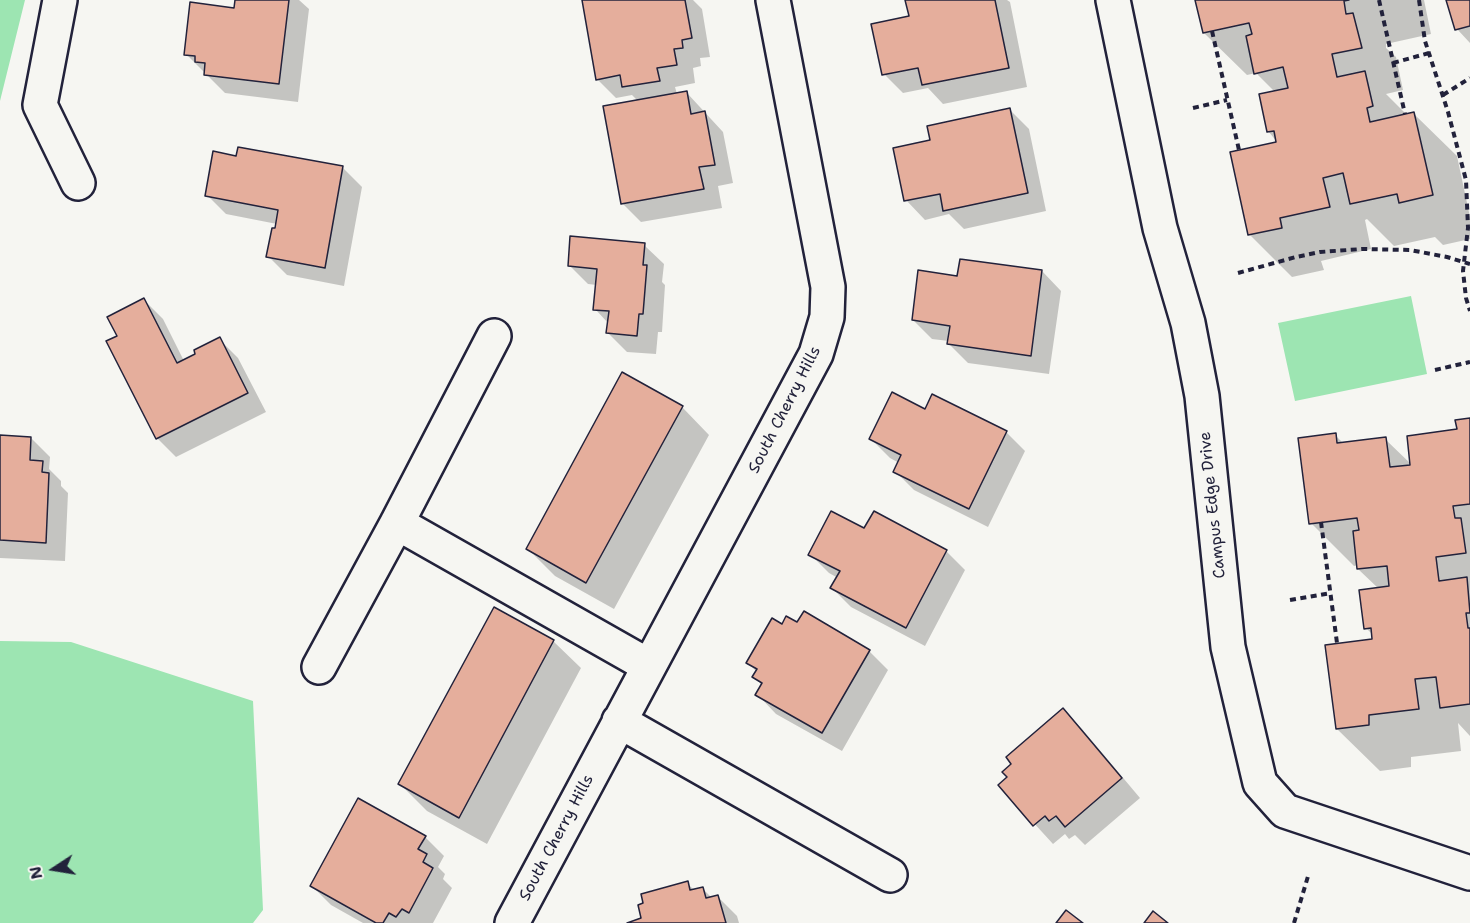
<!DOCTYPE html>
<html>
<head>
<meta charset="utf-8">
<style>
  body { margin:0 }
  #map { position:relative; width:1470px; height:923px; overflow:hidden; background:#f6f6f2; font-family:"Shantell Sans",sans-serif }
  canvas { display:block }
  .north { position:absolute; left:24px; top:839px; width:60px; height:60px; -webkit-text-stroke:4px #f6f6f2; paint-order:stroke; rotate:258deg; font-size:16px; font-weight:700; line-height:24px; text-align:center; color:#22223b }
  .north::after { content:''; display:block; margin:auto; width:21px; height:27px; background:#22223b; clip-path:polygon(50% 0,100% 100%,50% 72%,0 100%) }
</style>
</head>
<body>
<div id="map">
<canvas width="1470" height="923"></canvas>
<div class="north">N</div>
</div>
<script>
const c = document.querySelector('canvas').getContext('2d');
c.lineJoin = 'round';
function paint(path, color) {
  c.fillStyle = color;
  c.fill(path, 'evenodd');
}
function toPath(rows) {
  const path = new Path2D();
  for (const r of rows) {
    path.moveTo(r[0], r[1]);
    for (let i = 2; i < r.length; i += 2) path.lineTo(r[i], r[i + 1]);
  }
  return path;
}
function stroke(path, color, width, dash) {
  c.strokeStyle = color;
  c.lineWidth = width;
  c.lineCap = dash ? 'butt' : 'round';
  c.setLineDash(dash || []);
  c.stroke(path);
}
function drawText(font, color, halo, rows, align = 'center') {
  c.font = font + ' "Shantell Sans",sans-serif';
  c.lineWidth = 4.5;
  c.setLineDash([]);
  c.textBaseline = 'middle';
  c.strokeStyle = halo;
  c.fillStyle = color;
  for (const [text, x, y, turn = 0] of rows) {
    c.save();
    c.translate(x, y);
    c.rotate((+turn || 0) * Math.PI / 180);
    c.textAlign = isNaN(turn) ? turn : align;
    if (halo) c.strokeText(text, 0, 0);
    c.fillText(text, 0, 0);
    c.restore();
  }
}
const green = toPath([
  [0,0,25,0,0,101],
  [1411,296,1427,374,1295,401,1278,323],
  [0,641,71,642,253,701,263,910,253,923,0,923]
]);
const shadow = toPath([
  [237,0,299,0,309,9,298,102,225,93,186,54,235,9],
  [583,0,693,0,702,9,710,57,700,58,701,66,693,68,695,83,675,87,677,94,687,93,723,132,733,183,718,186,722,208,641,222,622,203,638,101,632,95,616,98,597,79],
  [908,0,1007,0,1010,2,1027,87,943,104,928,88,903,93,884,74,910,17],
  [1197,0,1424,0,1431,34,1386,44,1386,48,1396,57,1403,90,1386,94,1407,115,1414,114,1457,156,1470,217,1470,239,1443,245,1435,237,1394,246,1367,219,1365,220,1371,249,1321,261,1324,270,1292,277,1249,234,1278,143,1268,131,1275,92,1256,73,1247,75,1204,33],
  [1448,0,1470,0,1470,43,1457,29],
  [1010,110,1029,129,1046,211,964,229,949,214,925,220,906,200,932,141],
  [238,157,343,168,362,187,344,286,287,275,268,256,277,224,226,214,207,195],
  [644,245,664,264,662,282,665,285,662,332,658,332,656,354,627,352,608,333,609,324,595,309,597,285,588,284,569,265],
  [1042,271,1061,291,1049,374,968,363,949,344,949,341,932,339,913,320,959,277],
  [144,300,163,319,184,361,219,339,238,358,266,412,176,457,157,438,119,337],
  [682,407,709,435,614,609,555,576,528,549],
  [926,411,1006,432,1025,451,988,527,914,490,895,471,899,463,890,458,871,439],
  [1470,420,1470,736,1458,723,1461,751,1411,757,1411,767,1380,771,1337,729,1374,640,1374,636,1366,628,1379,589,1358,569,1358,565,1354,566,1311,523,1335,435,1344,444,1385,439,1412,465],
  [0,437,31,438,50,457,49,469,61,481,61,486,68,493,65,561,0,558],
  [875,513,946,551,965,570,925,646,851,607,832,588,838,578,829,573,810,554,865,530],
  [804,613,869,651,888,670,842,751,776,714,757,694,762,685,754,677,757,672,748,663,797,625],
  [553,641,581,668,487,844,427,811,400,784],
  [1063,710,1082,729,1140,798,1085,845,1075,835,1069,839,1065,834,1053,844,1000,786],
  [425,837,444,856,438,867,445,874,443,879,452,888,433,923,363,923,331,905,312,886],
  [687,883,695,891,702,888,712,898,717,896,737,916,739,923,629,923,643,919]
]);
const building = toPath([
  [235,0,289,0,279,84,204,75,205,63,195,62,195,56,184,55,190,2,234,8,235,0],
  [582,0,685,0,692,38,682,40,683,48,674,49,677,65,657,68,660,81,622,87,620,75,596,80,582,0],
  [905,0,995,0,1009,68,922,85,918,68,882,75,871,24,909,16,905,0],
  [1195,0,1349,0,1344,1,1346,14,1353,13,1362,48,1332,54,1337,77,1365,71,1373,106,1367,108,1370,122,1414,112,1433,195,1399,203,1397,194,1350,204,1343,173,1323,178,1330,207,1280,218,1282,228,1248,235,1230,152,1276,142,1274,131,1267,132,1259,94,1288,88,1283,67,1254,74,1246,36,1252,34,1249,23,1203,33,1195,0],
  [1446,0,1470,0,1470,26,1455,30,1446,0],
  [687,91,691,114,705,111,715,165,699,167,704,189,621,204,603,106,687,91],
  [1010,108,1028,193,943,211,940,194,904,201,893,148,930,140,927,126,1010,108],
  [238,147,343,166,325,268,266,257,272,228,275,228,278,210,205,196,213,151,236,156,238,147],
  [570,236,645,243,643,265,647,265,643,314,639,314,637,336,606,333,609,311,593,310,597,269,568,266,570,236],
  [960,259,1042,270,1031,356,947,344,950,326,912,320,918,270,957,276,960,259],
  [144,298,177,363,195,354,194,350,220,337,248,393,156,439,106,341,117,336,107,317,144,298],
  [622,372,683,406,586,583,526,549,622,372],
  [892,392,925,409,932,394,1007,431,969,509,893,472,901,455,869,439,892,392],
  [1470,418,1470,504,1453,506,1455,518,1461,518,1466,553,1436,557,1439,581,1467,577,1470,613,1466,613,1468,628,1470,628,1470,704,1440,708,1436,677,1415,679,1419,709,1369,715,1369,725,1336,729,1325,645,1372,639,1371,628,1364,629,1359,590,1389,586,1387,566,1357,569,1353,531,1359,530,1357,518,1309,524,1298,438,1336,433,1337,443,1386,437,1390,467,1410,465,1407,436,1457,429,1455,420,1470,418],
  [0,435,31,437,30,460,43,461,42,472,49,473,46,543,0,540,0,435],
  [831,511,864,528,874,511,947,550,906,628,830,588,840,571,808,555,831,511],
  [494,607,554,640,459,818,398,784,494,607],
  [804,611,870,650,822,733,755,695,762,683,752,677,757,669,746,663,772,618,782,624,786,616,797,622,804,611],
  [1063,708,1122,778,1065,827,1056,816,1049,821,1045,816,1033,826,998,785,1007,777,1002,772,1011,764,1006,757,1063,708],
  [358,798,426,836,418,849,427,854,423,862,433,868,409,913,402,909,396,917,389,913,383,923,376,923,310,886,358,798],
  [688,881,690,890,703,887,706,898,718,895,726,923,627,923,641,918,638,905,643,903,641,894,688,881],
  [1066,910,1083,923,1056,923,1066,910],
  [1153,911,1168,923,1144,923,1153,911]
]);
const path = toPath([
  [1379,0,1405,114],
  [1419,0,1425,41,1448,112,1466,180,1468,228,1463,271,1466,298,1470,311],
  [1212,31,1239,150],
  [1393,63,1429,53],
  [1443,95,1470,78],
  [1193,108,1227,100],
  [1238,273,1296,257,1320,252,1362,249,1410,250,1447,257,1470,264],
  [1435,370,1470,362],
  [1321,522,1337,643],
  [1290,600,1331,593],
  [1294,923,1309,873]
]);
const minor = toPath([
  [60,0,40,105,78,183],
  [1113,0,1160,228,1188,323,1202,396,1228,647,1260,783,1285,811,1470,873],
  [397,523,649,666],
  [319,667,397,523,494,336],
  [619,721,890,875],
  [512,923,816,354,827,317,828,287,773,0]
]);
const streetNames = [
  ["South Cherry Hills",785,410,-63],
  ["Campus Edge Drive",1213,505,-96],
  ["South Cherry Hills",557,838,-62]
];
paint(green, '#9de5b2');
paint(shadow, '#0003');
paint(building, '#e5ae9c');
stroke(building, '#22223b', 1.5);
stroke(minor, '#22223b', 38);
stroke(path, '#22223b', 4, [6, 4.5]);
stroke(minor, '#f6f6f2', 33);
drawText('16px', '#22223b', '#f6f6f2', streetNames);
</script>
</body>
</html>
